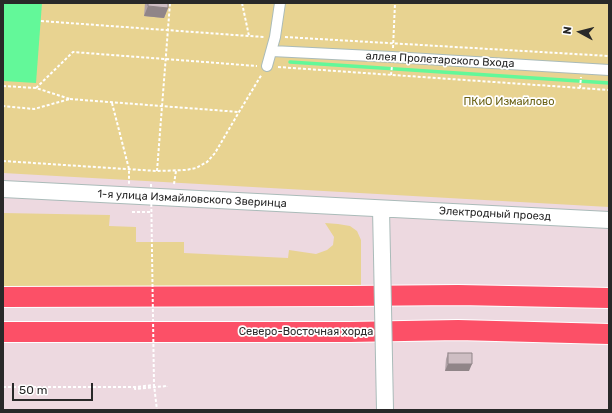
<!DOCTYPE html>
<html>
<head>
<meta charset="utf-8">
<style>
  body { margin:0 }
  #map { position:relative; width:612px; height:413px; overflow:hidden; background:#edd9e0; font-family:Rubik,sans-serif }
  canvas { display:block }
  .frame { position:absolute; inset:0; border:4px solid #292929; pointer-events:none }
  .north { position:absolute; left:560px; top:12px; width:40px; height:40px; -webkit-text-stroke:3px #fff; paint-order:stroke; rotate:277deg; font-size:11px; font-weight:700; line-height:16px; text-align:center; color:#292929 }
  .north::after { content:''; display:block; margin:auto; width:14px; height:18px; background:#292929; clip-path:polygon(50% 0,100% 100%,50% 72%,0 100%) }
  .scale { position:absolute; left:12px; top:383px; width:81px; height:18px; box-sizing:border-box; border:2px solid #292929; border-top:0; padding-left:5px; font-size:12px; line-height:14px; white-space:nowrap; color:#292929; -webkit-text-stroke:3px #fff; paint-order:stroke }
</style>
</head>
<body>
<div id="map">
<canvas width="612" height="413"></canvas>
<div class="frame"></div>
<div class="north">N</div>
<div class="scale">50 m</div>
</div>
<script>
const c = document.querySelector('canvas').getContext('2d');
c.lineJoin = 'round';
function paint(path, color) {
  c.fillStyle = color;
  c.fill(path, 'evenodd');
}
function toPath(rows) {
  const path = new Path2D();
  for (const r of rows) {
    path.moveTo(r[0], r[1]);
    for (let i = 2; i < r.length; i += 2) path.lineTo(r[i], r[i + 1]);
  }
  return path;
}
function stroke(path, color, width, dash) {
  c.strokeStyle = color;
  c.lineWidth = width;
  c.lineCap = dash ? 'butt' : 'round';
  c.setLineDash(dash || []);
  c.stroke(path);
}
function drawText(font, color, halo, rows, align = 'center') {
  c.font = font + ' Rubik,sans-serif';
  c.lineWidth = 3.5;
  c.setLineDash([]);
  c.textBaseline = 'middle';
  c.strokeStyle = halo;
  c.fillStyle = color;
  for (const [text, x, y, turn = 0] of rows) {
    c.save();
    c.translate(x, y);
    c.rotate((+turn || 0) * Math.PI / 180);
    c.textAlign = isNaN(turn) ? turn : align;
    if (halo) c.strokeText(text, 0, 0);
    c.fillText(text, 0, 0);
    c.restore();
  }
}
const green = toPath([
  [3,3,609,3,609,207,3,173],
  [3,213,110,215,109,226,136,227,136,242,184,242,184,253,288,258,289,250,316,254,327,250,333,245,334,237,325,223,338,224,350,226,357,231,361,240,361,286,3,288]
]);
const water = toPath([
  [3,3,42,3,36,83,3,81]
]);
const stream = toPath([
  [290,62,609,83]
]);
const path = toPath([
  [242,3,249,36],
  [41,21,249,36,265,37],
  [285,37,609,56],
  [393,48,395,3],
  [278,67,609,90],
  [391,75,392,66],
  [3,86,36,88,70,99,34,109,3,106],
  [36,88,73,52,257,66],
  [580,88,581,77],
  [70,99,239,112],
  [112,103,129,169,129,184],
  [3,161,157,171,186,170,196,168,207,162,215,153,239,112,262,74],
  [157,171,170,3],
  [174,184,176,171],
  [132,212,151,212],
  [3,387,135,387,154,385],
  [135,387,135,389,167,386,167,387]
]);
const pedestrian = toPath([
  [272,51,392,57,609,70],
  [267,66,275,37,280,3]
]);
const tertiary = toPath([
  [3,189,609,220],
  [381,209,382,256]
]);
const primary = toPath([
  [3,297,349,296,458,295,609,298],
  [3,332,350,332,458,330,609,334]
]);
const pathBridge = toPath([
  [151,184,154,385,157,410]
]);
const tertiaryBridge = toPath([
  [382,256,385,410]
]);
const wall = toPath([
  [145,3,168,3,168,8,164,18,144,16],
  [448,353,469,371,445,371,446,359]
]);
const shadedWall = toPath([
  [148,6,168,8,164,18,144,16],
  [448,364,472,364,469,371,445,371]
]);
const building = toPath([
  [148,3,168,3,168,8,148,6,148,3],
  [448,353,472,353,472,364,448,364,448,353]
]);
const streetNames = [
  ["аллея Пролетарского Входа",440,60,3],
  ["1-я улица Измайловского Зверинца",192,199,3],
  ["Электродный проезд",495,214,3],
  ["Северо-Восточная хорда",306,332]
];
const parkNames = [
  ["ПКиО Измайлово",509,102]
];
paint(green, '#e8d391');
paint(water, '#63f899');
stroke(stream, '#63f899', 3.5);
stroke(pedestrian, '#aabbb9', 12);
stroke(tertiary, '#aabbb9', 18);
stroke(primary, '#fff', 22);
stroke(path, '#fff', 2, [3, 2]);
stroke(pedestrian, '#fff', 10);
stroke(tertiary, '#fff', 16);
stroke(primary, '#fc5067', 20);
stroke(tertiaryBridge, '#aabbb9', 18, []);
stroke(pathBridge, '#fff', 2, [3, 2]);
stroke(tertiaryBridge, '#fff', 16);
paint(wall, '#b1a3a8');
paint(shadedWall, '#908588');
paint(building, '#cebec3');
stroke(building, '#908588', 1);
drawText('11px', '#292929', '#fff', streetNames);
drawText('11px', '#6b6214', '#fff', parkNames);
</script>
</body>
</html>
